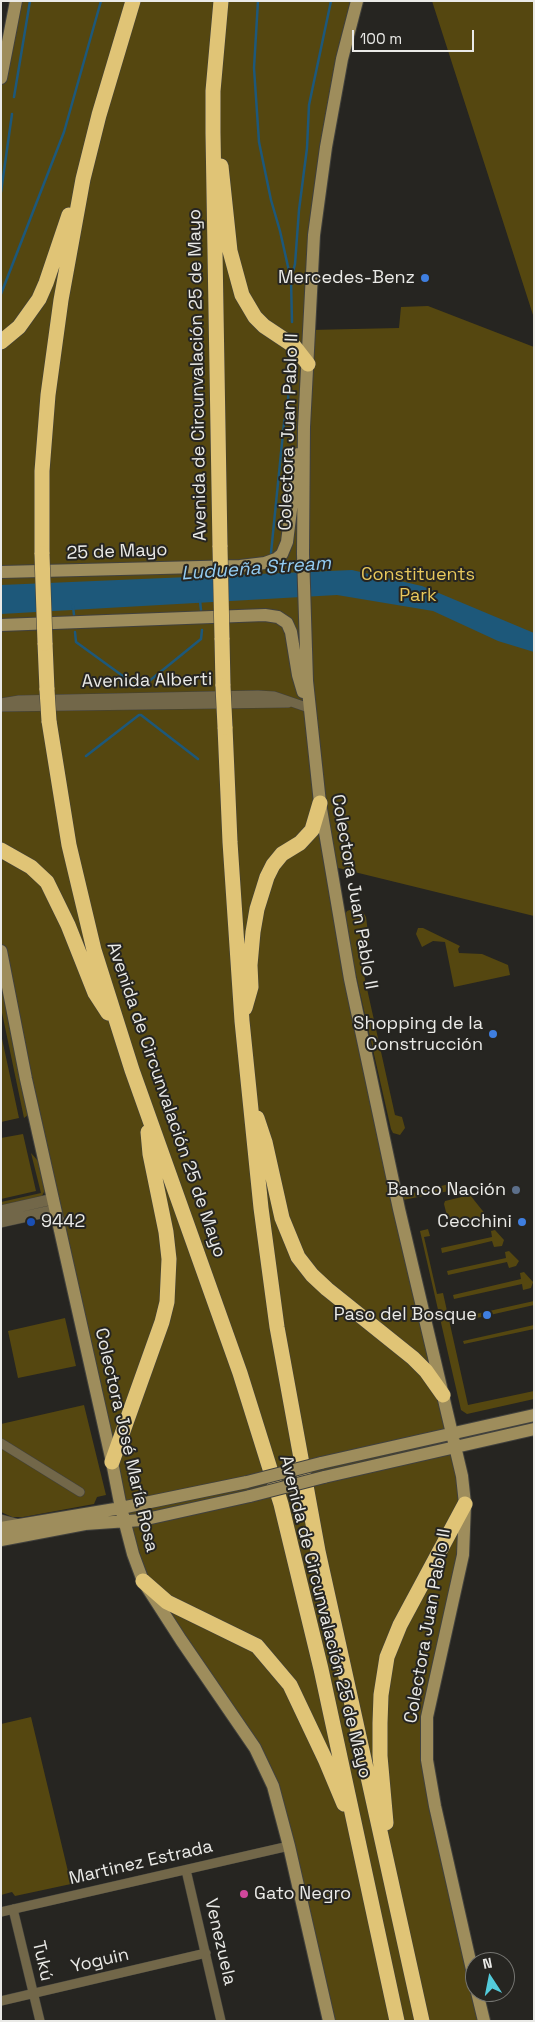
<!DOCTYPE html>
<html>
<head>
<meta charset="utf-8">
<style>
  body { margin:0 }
  #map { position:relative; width:535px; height:2022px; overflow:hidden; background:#262521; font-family:"Space Grotesk",sans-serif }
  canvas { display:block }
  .frame { position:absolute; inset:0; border:2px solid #eaeae7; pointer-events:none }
  .north { position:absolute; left:465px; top:1952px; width:50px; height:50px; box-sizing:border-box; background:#262521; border:1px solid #747470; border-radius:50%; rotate:349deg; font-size:14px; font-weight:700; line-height:20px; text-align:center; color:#eaeae7 }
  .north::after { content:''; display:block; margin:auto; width:18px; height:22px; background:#53cbdb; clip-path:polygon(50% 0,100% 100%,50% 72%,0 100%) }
  .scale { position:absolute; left:352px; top:30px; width:122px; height:22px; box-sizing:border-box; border:2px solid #eaeae7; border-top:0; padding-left:6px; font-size:15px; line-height:18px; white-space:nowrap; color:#eaeae7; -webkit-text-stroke:4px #262521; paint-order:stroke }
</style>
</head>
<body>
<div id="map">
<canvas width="535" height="2022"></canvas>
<div class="frame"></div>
<div class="north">N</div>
<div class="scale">100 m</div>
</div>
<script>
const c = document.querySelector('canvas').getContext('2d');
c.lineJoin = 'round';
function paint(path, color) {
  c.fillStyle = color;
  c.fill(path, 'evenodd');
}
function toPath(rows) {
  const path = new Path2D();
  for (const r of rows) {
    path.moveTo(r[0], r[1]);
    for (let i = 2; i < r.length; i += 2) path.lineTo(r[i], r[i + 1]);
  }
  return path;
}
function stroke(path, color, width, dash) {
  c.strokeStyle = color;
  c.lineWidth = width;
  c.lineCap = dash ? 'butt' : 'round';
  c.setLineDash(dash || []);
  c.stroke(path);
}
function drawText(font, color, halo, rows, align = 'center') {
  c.font = font + ' "Space Grotesk",sans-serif';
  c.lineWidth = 4;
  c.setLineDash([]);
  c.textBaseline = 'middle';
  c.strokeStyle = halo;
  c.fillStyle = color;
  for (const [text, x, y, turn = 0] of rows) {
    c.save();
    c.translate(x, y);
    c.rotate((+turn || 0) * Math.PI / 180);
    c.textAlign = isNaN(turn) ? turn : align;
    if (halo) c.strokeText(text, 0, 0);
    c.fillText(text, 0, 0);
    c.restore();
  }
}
const green = toPath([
  [16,1,357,1,326,147,310,330,399,328,401,307,428,306,534,347,534,916,330,866,462,1476,463,1555,439,1660,427,1760,484,2021,329,2021,273,1786,143,1581,1,951,1,73],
  [432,1,534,1,534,318,481,153],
  [355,908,363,912,366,917,369,940,365,945,358,948,395,1115,402,1117,405,1128,400,1135,393,1133,391,1129,343,918,347,911],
  [418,928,423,928,460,946,458,949,459,953,482,954,508,965,510,975,454,987,445,942,433,941,422,947,416,934],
  [1,983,28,1115,24,1118,1,1008],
  [1,1034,19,1118,1,1122],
  [23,1134,36,1191,1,1199,1,1138],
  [31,1153,39,1162,45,1190,42,1196,1,1206,1,1202,41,1193],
  [453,1183,456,1185,457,1188,454,1190,403,1200,402,1196,405,1195],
  [470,1195,486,1215,488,1220,486,1222,480,1224,477,1218,449,1224,444,1204,445,1201],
  [428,1229,430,1236,424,1237,437,1294,443,1293,468,1405,534,1391,534,1399,467,1414,461,1410,420,1231],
  [495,1230,504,1240,502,1246,494,1247,492,1241,442,1253,441,1248,492,1237,491,1231],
  [509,1251,519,1261,516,1266,509,1268,507,1262,448,1275,447,1271,506,1258,505,1252],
  [524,1272,533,1282,531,1288,523,1290,522,1284,454,1299,453,1295,521,1279,520,1273],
  [534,1301,534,1305,459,1322,458,1318],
  [65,1318,76,1366,18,1378,8,1331],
  [534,1325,534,1329,464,1344,463,1341],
  [84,1405,106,1495,97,1497,94,1504,23,1517,12,1517,1,1512,1,1424],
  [31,1717,71,1884,15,1896,12,1892,1,1895,1,1724]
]);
const water = toPath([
  [352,570,422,586,534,633,534,652,498,641,433,611,337,595,1,614,1,585]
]);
const stream = toPath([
  [258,1,254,68,259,142,271,200,280,231,291,280,292,322],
  [14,97,30,1],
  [1,192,12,114],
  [291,279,295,264,299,210,307,148,309,105,331,1],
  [1,294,64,132,101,1],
  [271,553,284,423,288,405,289,362],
  [200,601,201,610],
  [73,606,74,615],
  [75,632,76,642,138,687,143,686,201,639,202,630],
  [141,715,198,759],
  [86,756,139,715,141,715]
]);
const minor = toPath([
  [1,703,19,700,258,695,274,696,309,708],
  [1,707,288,703],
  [1,1443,80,1492],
  [1,1519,16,1523],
  [186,1870,221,2021],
  [13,1909,40,2021],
  [1,1912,289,1846],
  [1,2001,206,1953]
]);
const tertiary = toPath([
  [1,1211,53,1199],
  [1,1222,55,1210]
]);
const secondary = toPath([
  [357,1,342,59,326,147,314,235,304,427,303,554,307,681,320,803,350,979,399,1209,462,1476,465,1504,463,1555,427,1717,427,1760,435,1806,475,1983],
  [1,78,16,1],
  [1,572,240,566,265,563,276,559,282,554,287,542,298,454],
  [1,625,265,615,278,617,287,623,291,632,298,675,303,692],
  [1,951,26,1079,112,1462,121,1508,133,1554,143,1581,181,1640,255,1748,273,1786,289,1846,329,2021],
  [321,1463,534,1415],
  [324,1477,534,1429],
  [1,1528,121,1508,247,1482],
  [1,1540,85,1524,142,1520,250,1496],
  [477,1992,484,2021]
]);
const motorway = toPath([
  [221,166,230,251,242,295,255,317,264,326,294,346,308,364],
  [1,342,19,327,39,299,46,283,69,215],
  [220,547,213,133,213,91,221,1],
  [42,554,42,471,48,395,61,300,83,179,99,115,133,1],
  [222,638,223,686],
  [45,643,47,690],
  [49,721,69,845,94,950,132,1070,240,1373,281,1504,321,1669,397,2021],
  [225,727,230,842,242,1021,261,1208,277,1327,318,1551,422,2021],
  [1,850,31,867,47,882,68,925,95,993,108,1013],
  [245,1008,251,987,250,965,253,932,257,909,267,877,273,865,282,854,300,843,312,830,320,803],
  [257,1118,265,1142,282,1218,298,1257,312,1275,327,1289,413,1358,426,1371,443,1395],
  [112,1462,162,1322,167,1302,169,1259,166,1232,150,1154,148,1132],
  [143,1581,167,1602,257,1646,290,1685,326,1761,344,1804],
  [386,1823,380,1756,380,1723,381,1695,387,1657,400,1625,465,1504]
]);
const secondaryBridge = toPath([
  [247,1482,321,1463],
  [250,1496,324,1477]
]);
const motorwayBridge = toPath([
  [220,547,222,638],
  [42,554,45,643],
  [223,686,225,727],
  [47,690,49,721]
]);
const markers = [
  [425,278,5,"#3f7fe0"],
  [493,1034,5,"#3f7fe0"],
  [516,1190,5,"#5c6f8a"],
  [31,1222,5,"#1a4fb4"],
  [522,1222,5,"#3f7fe0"],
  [487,1315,5,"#3f7fe0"],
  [244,1894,5,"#d1479c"]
];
const poiNames = [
  ["Mercedes-Benz",415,278],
  ["Shopping de la",483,1024],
  ["Construcción",483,1045],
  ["Banco Nación",506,1190],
  ["9442",41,1222,"left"],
  ["Cecchini",512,1222],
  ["Paso del Bosque",477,1315],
  ["Gato Negro",254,1894,"left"]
];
const streetNames = [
  ["Avenida de Circunvalación 25 de Mayo",198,375,-91],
  ["Colectora Juan Pablo II",289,432,-88],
  ["25 de Mayo",117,552,-2],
  ["Avenida Alberti",147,681,-1],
  ["Colectora Juan Pablo II",354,892,80],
  ["Avenida de Circunvalación 25 de Mayo",166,1100,71],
  ["Colectora José María Rosa",126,1440,77],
  ["Avenida de Circunvalación 25 de Mayo",325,1617,76],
  ["Colectora Juan Pablo II",428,1626,-80],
  ["Martinez Estrada",141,1863,-13],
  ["Venezuela",220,1942,77],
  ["Tukú",42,1961,77],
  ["Yoguin",100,1961,-13]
];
const parkNames = [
  ["Constituents",418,575],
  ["Park",418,596]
];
const waterNames = [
  ["Ludueña Stream",256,569,-4]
];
paint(green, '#554710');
paint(water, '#1d587a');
stroke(stream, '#1d587a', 2.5);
stroke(minor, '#41413d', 10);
stroke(tertiary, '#41413d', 12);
stroke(secondary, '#41413d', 14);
stroke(motorway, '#41413d', 16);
stroke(minor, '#726749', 9);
stroke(tertiary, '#726749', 11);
stroke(secondary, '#9e8d5c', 12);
stroke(motorway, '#e0c476', 15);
stroke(secondaryBridge, '#41413d', 14, []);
stroke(motorwayBridge, '#41413d', 16, []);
stroke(secondaryBridge, '#9e8d5c', 12);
stroke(motorwayBridge, '#e0c476', 15);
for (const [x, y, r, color] of markers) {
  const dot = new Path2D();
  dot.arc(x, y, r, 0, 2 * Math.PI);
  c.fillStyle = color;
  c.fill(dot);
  stroke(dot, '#262521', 2);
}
drawText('18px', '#eaeae7', '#262521', poiNames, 'right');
drawText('18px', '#eaeae7', '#262521', streetNames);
drawText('18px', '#e8c85c', '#262521', parkNames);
drawText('italic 19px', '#93ccf2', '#262521', waterNames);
</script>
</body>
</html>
